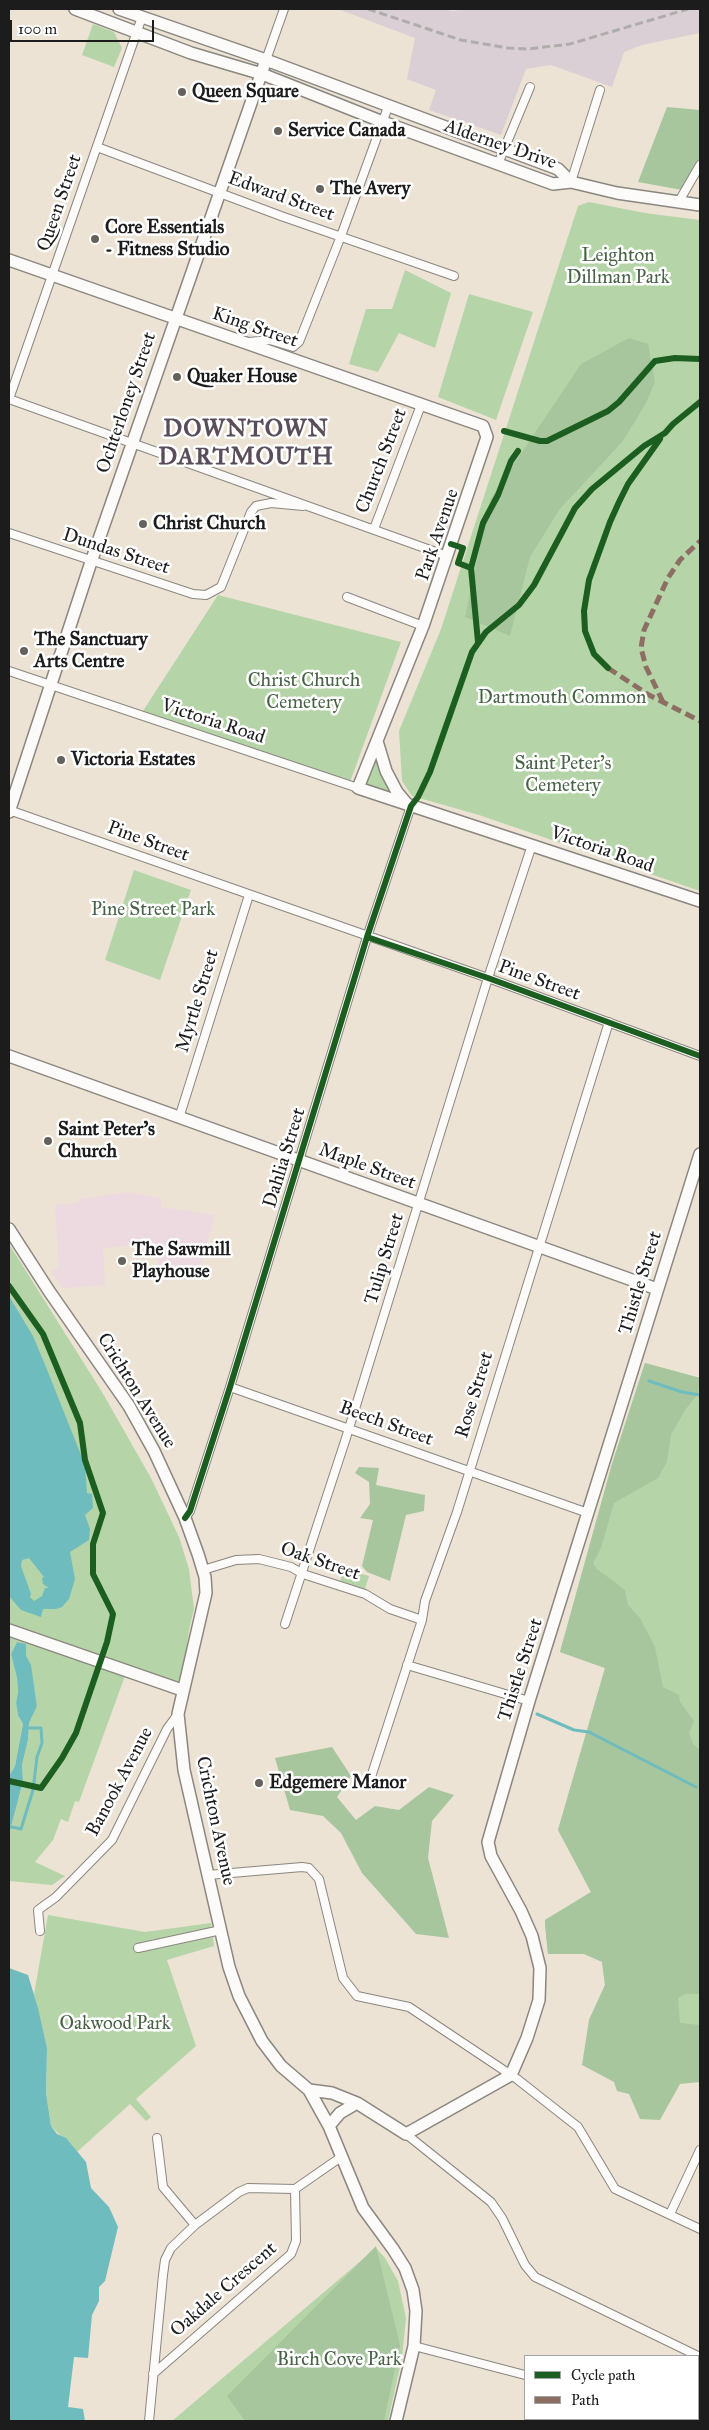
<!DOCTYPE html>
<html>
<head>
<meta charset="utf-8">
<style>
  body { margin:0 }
  #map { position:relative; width:709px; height:2430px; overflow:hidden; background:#ece3d5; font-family:"IM FELL Great Primer",serif }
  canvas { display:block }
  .frame { position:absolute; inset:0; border:10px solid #1c1c1c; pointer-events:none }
  .legend { position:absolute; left:524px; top:2355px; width:175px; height:65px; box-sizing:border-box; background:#fff; border:1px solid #a4a4a4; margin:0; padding:6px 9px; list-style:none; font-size:15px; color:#1c1c1c }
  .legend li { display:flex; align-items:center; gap:10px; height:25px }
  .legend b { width:25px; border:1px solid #a4a4a4 }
  .scale { position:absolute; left:10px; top:20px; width:144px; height:22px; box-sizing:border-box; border:2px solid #1c1c1c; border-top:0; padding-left:6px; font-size:15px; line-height:18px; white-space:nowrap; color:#1c1c1c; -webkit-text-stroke:4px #fff; paint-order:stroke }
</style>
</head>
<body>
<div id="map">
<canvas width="709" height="2430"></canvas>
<div class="frame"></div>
<ul class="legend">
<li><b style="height:6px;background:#1b5e20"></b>Cycle path</li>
<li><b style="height:6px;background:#8d6e63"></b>Path</li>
</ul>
<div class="scale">100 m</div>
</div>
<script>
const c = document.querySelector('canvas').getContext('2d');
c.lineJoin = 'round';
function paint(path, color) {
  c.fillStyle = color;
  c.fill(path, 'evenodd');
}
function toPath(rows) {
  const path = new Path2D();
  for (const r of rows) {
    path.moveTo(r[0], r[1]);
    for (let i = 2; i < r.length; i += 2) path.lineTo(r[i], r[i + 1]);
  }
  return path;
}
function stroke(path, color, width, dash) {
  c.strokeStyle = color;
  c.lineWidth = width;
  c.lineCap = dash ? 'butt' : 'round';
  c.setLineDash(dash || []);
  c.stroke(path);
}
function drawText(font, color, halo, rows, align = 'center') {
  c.font = font + ' "IM FELL Great Primer",serif';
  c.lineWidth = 5;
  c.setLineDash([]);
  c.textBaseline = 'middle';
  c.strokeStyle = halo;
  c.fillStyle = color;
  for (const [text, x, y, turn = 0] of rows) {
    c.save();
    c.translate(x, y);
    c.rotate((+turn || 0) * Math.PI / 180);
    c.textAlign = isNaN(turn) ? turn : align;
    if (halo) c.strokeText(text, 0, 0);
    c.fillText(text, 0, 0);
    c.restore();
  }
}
const built = toPath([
  [128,1192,161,1198,161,1207,215,1215,197,1278,159,1281,156,1243,103,1248,105,1285,63,1288,50,1270,59,1268,55,1205,78,1203,81,1199]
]);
const industrial = toPath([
  [338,9,442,9,453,11,467,9,700,9,700,33,642,45,624,52,612,87,551,65,526,69,501,135,429,110,436,90,407,79,415,38]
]);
const green = toPath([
  [93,24,114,32,122,48,114,67,82,55],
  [589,202,645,213,700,220,700,891,479,815,412,796,402,781,399,731,441,629,578,206],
  [405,270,451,293,435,348,399,333,378,372,349,364,366,309,392,309],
  [469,294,533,312,496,420,438,397],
  [218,595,401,642,350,782,141,714],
  [375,754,383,777,393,796,362,786],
  [134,870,191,890,160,980,105,960],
  [9,1244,102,1392,151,1478,179,1537,189,1569,194,1609,189,1630,180,1695,125,1676,79,1802,75,1801,68,1822,61,1819,53,1840,35,1862,65,1876,52,1885,9,1881,10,1875,9,1835,23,1781,22,1765,28,1740,29,1723,37,1705,31,1669,26,1656,26,1645,17,1642,11,1654,17,1678,18,1692,16,1703,18,1717,23,1724,15,1766,9,1776],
  [645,1363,700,1378,700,2082,589,2020,605,1985,602,1961,584,1954,548,1954,545,1924,545,1920,591,1892,558,1830,605,1668,560,1652,612,1464],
  [344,1569,369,1576,365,1589,340,1581],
  [48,1915,145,1932,211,1923,214,1946,167,1960,196,2046,136,2099,151,2117,146,2121,130,2104,77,2152,51,2126,46,2093,47,2048,34,1994],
  [376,2248,385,2258,398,2281,406,2318,402,2358,388,2421,172,2421]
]);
const forest = toPath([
  [667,107,700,110,700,160,682,190,638,182],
  [629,338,648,344,655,382,646,403,623,441,559,510,530,557,510,636,465,617,490,500,581,364],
  [645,1363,700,1378,698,1394,685,1410,671,1435,667,1461,658,1478,614,1503,601,1548,593,1563,597,1569,625,1590,628,1605,640,1618,655,1647,663,1687,679,1695,680,1702,694,1721,689,1733,693,1744,700,1750,700,1994,686,1994,678,1998,680,2023,700,2025,700,2082,680,2084,660,2120,640,2119,629,2094,617,2091,614,2082,582,2065,589,2020,605,1985,602,1962,584,1954,548,1954,545,1924,545,1920,591,1892,558,1830,605,1668,560,1652,612,1464],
  [359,1467,379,1468,376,1485,425,1495,424,1511,406,1515,390,1581,367,1572,362,1566,373,1520,360,1518,370,1504,369,1482,355,1473],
  [332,1747,351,1776,337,1797,356,1820,375,1806,399,1810,429,1787,454,1795,432,1821,428,1858,449,1938,416,1934,362,1873,341,1833,323,1816,290,1810,275,1758],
  [376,2246,400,2345,384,2421,245,2421,227,2396]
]);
const water = toPath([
  [9,1296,33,1336,46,1367,85,1465,87,1493,92,1494,93,1508,85,1515,90,1529,89,1540,70,1552,75,1579,69,1599,62,1607,56,1609,43,1609,41,1617,21,1610,9,1596],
  [29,1558,44,1577,42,1578,43,1584,49,1588,45,1588,42,1596,34,1601,30,1597,31,1594,21,1566,22,1560],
  [17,1642,26,1644,26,1656,31,1665,37,1706,29,1723,28,1740,22,1765,23,1781,9,1835,9,1776,15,1766,23,1724,18,1716,16,1703,18,1692,17,1678,11,1654],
  [9,1968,28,1975,38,2008,47,2048,46,2093,51,2126,57,2134,66,2138,86,2162,91,2188,109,2207,118,2227,105,2281,99,2287,99,2301,92,2315,88,2358,74,2357,68,2407,83,2409,85,2421,9,2421]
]);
const stream = toPath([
  [649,1381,682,1392,700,1395],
  [537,1714,574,1730,589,1732,696,1787],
  [12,1827,21,1829,33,1790,37,1757,42,1743,41,1728,29,1728]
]);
const street = toPath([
  [266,60,284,9],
  [97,147,281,216,454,276],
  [498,164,530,87],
  [571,182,600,90],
  [678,203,700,165],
  [249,342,270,340,293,347,299,342,341,236,388,107],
  [9,399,447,556],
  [9,399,142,17],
  [374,529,421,405],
  [9,533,193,594,206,595,221,587,251,512,256,506,271,503,303,506],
  [347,597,423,626],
  [9,671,358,788],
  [9,810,488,978,700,1056],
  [179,1118,249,895],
  [230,1387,588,1513],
  [185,1518,190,1511,230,1387,367,937,411,806],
  [203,1570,236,1560,259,1559,291,1567,303,1574,365,1594,390,1609,422,1620],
  [285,1624,346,1438,488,978,532,845],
  [407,1665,529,1701],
  [371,1777,422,1620,425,1601,457,1512,609,1022],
  [208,1875,302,1867,309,1868,319,1879,343,1978,357,1996,409,2007,517,2079,578,2127,615,2189,700,2229],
  [40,1931,38,1910,56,1897,112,1840,167,1729,178,1714],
  [138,1948,221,1930],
  [406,2134,491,2202,502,2218,525,2265,535,2277,700,2357],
  [157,2138,163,2187,195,2225],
  [670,2214,700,2150],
  [414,2346,525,2375],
  [153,2374,291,2254,296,2241,295,2189],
  [149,2421,163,2275,165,2260,171,2248,195,2225,239,2192,248,2188,295,2189,341,2157],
  [559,2421,559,2419]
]);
const secondary = toPath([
  [75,9,191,53,262,74,383,122,553,184,571,182,617,193,700,205],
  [119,9,266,60,558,169,571,182],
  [9,260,483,426,487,437,423,626,358,788,700,901],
  [377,741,386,771,397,792,407,804],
  [9,812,91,562,266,60],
  [9,1056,657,1289],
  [9,1229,49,1291,129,1406,154,1451,185,1518,198,1554,205,1577,206,1593,178,1714,184,1770,229,1967,239,1996,262,2041,281,2066,309,2090,329,2126,363,2208,393,2249,405,2268,413,2290,416,2311,414,2346,396,2421],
  [9,1630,182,1690],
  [309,2090,332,2093,357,2103,406,2134,511,2075,527,2038,539,2000,540,1968,532,1936,521,1911,491,1856,488,1842,529,1701,700,1154],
  [329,2126,340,2113,357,2103]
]);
const rail = toPath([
  [368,9,461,40,508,48,528,49,570,44,688,9]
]);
const quiet = toPath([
  [608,668,649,695,700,721],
  [663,702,646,667,641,648,644,630,668,578,680,560,700,541]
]);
const cycleway = toPath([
  [504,431,540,441,547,441,608,411,619,402,655,361,675,358,700,359],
  [451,544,463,548,458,563,471,568,478,642],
  [471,568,483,523,498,495,511,461,518,451],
  [608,668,594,654,585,631,584,611,589,580,610,522,619,502,628,484,660,439],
  [367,937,488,978,700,1056],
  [9,1286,43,1334,80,1423,85,1460,103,1513,93,1544,93,1574,113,1614,107,1642,76,1733,62,1758,41,1788,9,1781],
  [185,1518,190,1511,230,1387,367,937,411,806,418,797,430,772,472,652,486,632,519,605,534,585,575,508,592,489,644,446,665,433,673,424,700,402]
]);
const markers = [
  [182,92,5,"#65625d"],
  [278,131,5,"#65625d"],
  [320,189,5,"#65625d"],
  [95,239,5,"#65625d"],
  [177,377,5,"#65625d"],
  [143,524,5,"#65625d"],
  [24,651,5,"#65625d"],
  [61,760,5,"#65625d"],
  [48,1141,5,"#65625d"],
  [122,1261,5,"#65625d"],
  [259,1783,5,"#65625d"]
];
const poiNames = [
  ["Queen Square",192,92],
  ["Service Canada",288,131],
  ["The Avery",330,189],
  ["Core Essentials",105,228],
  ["- Fitness Studio",105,250],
  ["Quaker House",187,377],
  ["Christ Church",153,524],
  ["The Sanctuary",34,640],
  ["Arts Centre",34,662],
  ["Victoria Estates",71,760],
  ["Saint Peter's",58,1130],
  ["Church",58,1152],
  ["The Sawmill",132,1250],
  ["Playhouse",132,1272],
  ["Edgemere Manor",269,1783]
];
const streetNames = [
  ["Alderney Drive",500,145,19],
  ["Edward Street",281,197,20],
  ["Queen Street",60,203,-71],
  ["King Street",255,328,19],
  ["Ochterloney Street",127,403,-71],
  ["Church Street",382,461,-69],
  ["Park Avenue",438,535,-71],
  ["Dundas Street",116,552,18],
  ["Victoria Road",213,722,18],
  ["Pine Street",148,842,20],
  ["Victoria Road",602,850,19],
  ["Pine Street",539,981,20],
  ["Myrtle Street",198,1001,-73],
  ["Dahlia Street",285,1158,-73],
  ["Maple Street",367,1167,20],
  ["Tulip Street",385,1259,-73],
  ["Thistle Street",641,1283,-73],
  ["Crichton Avenue",136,1391,58],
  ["Rose Street",475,1395,-73],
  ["Beech Street",386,1424,20],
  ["Oak Street",320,1562,19],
  ["Thistle Street",521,1670,-72],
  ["Banook Avenue",120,1782,-62],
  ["Crichton Avenue",215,1821,78],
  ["Oakdale Crescent",224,2290,-41]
];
const parkNames = [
  ["Leighton",618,256],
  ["Dillman Park",618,278],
  ["Christ Church",304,681],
  ["Cemetery",304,703],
  ["Dartmouth Common",562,698],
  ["Saint Peter's",563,764],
  ["Cemetery",563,786],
  ["Pine Street Park",153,910],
  ["Oakwood Park",115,2024],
  ["Birch Cove Park",339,2360]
];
const districtNames = [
  ["DOWNTOWN",246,430],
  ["DARTMOUTH",246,458]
];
paint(built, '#edd9e0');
paint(industrial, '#dacfd4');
paint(green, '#b5d5a8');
paint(forest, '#a7c69e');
paint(water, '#6fbcbf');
stroke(stream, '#6fbcbf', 3);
stroke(street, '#8b867f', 10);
stroke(secondary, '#8b867f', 14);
stroke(street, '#fcfbf9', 8);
stroke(secondary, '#fcfbf9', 11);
stroke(rail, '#afadab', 3, [8, 4]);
stroke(quiet, '#8d6e63', 5, [10, 5]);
stroke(cycleway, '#1b5e20', 6);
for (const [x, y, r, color] of markers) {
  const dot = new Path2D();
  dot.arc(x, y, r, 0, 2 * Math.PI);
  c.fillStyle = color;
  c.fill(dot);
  stroke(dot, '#fff', 2);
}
drawText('bold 19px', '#1c1c1c', '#fff', poiNames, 'left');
drawText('19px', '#1c1c1c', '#fff', streetNames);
drawText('19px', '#476245', '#fff', parkNames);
c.letterSpacing = '1px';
drawText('bold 24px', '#5a4d5a', '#fff', districtNames);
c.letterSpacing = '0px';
</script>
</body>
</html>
